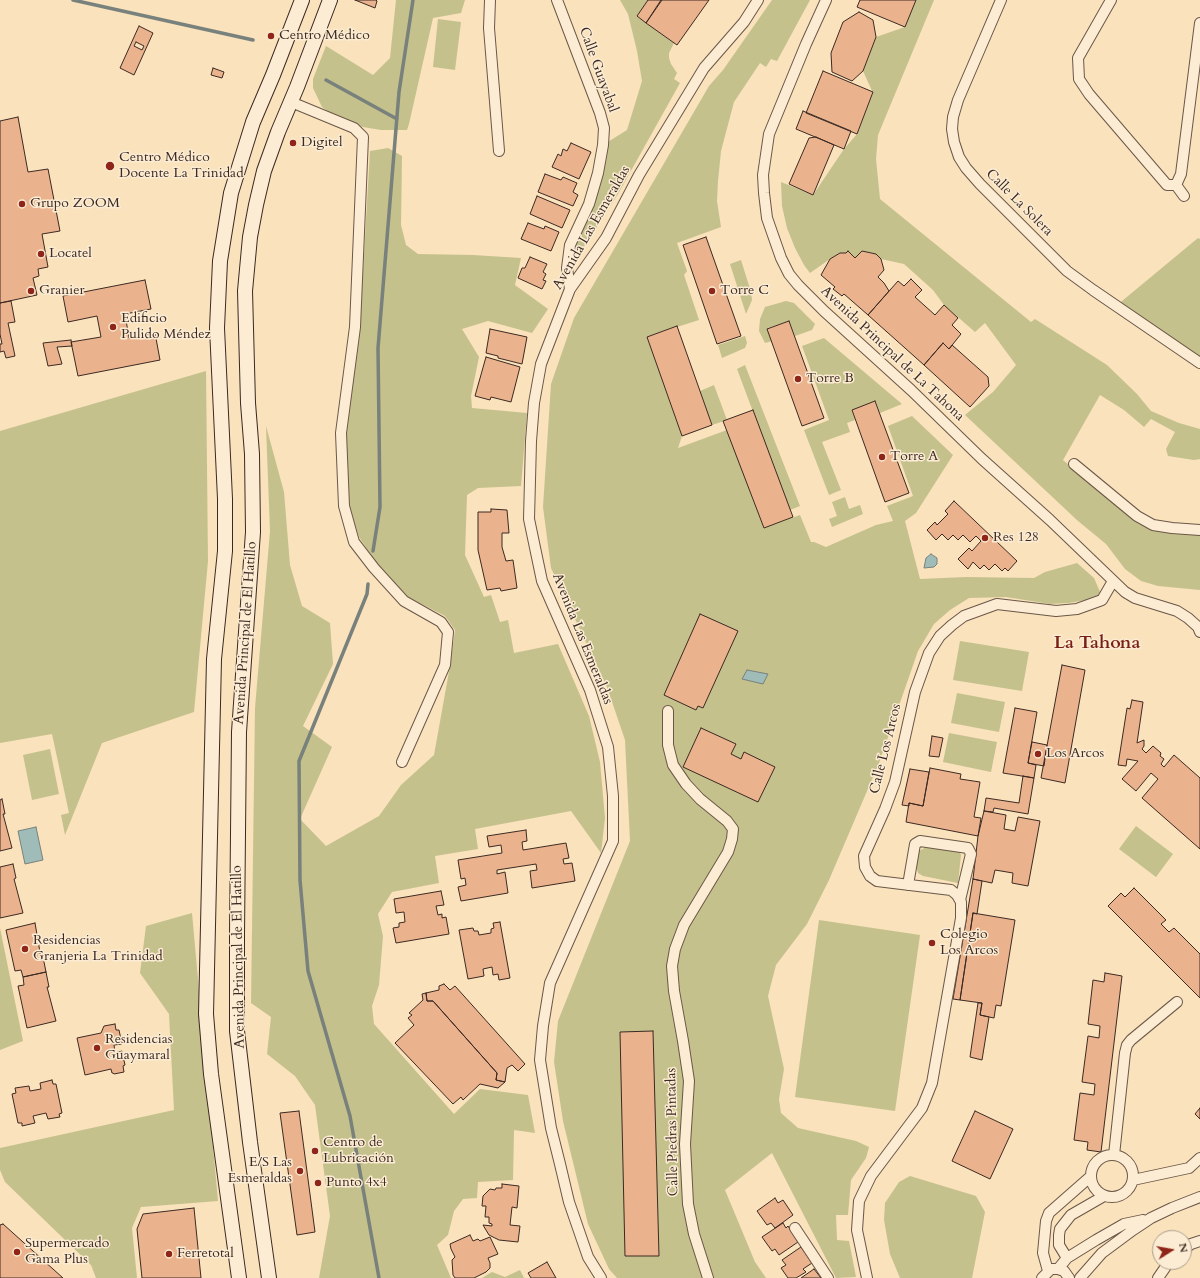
<!DOCTYPE html>
<html>
<head>
<meta charset="utf-8">
<style>
  body { margin:0 }
  #map { position:relative; width:1200px; height:1278px; overflow:hidden; background:#f9e2bc; font-family:Cardo,serif }
  canvas { display:block }
  .north { position:absolute; left:1152px; top:1230px; width:40px; height:40px; box-sizing:border-box; background:#fbecd3; border:1px solid #af9e8c; border-radius:50%; rotate:79deg; font-size:11px; font-weight:700; line-height:16px; text-align:center; color:#3c2922 }
  .north::after { content:''; display:block; margin:auto; width:14px; height:18px; background:#8f2418; clip-path:polygon(50% 0,100% 100%,50% 72%,0 100%) }
</style>
</head>
<body>
<div id="map">
<canvas width="1200" height="1278"></canvas>
<div class="north">N</div>
</div>
<script>
const c = document.querySelector('canvas').getContext('2d');
c.lineJoin = 'round';
function paint(path, color) {
  c.fillStyle = color;
  c.fill(path, 'evenodd');
}
function toPath(rows) {
  const path = new Path2D();
  for (const r of rows) {
    if (r.length === 3) {
      path.moveTo(r[0] + r[2], r[1]);
      path.arc(r[0], r[1], r[2], 0, 2 * Math.PI);
      continue;
    }
    path.moveTo(r[0], r[1]);
    for (let i = 2; i < r.length; i += 2) path.lineTo(r[i], r[i + 1]);
  }
  return path;
}
function stroke(path, color, width, dash) {
  c.strokeStyle = color;
  c.lineWidth = width;
  c.lineCap = dash ? 'butt' : 'round';
  c.setLineDash(dash || []);
  c.stroke(path);
}
function drawText(font, color, halo, rows, align = 'center') {
  c.font = font + ' Cardo,serif';
  c.lineWidth = 3;
  c.setLineDash([]);
  c.textBaseline = 'middle';
  c.strokeStyle = halo;
  c.fillStyle = color;
  for (const [text, x, y, turn = 0] of rows) {
    c.save();
    c.translate(x, y);
    c.rotate((+turn || 0) * Math.PI / 180);
    c.textAlign = isNaN(turn) ? turn : align;
    if (halo) c.strokeText(text, 0, 0);
    c.fillText(text, 0, 0);
    c.restore();
  }
}
const green = toPath([
  [396,0,465,0,461,13,433,18,409,124,407,130,381,130,357,126,331,114,322,107,313,88,313,79,326,46,373,75,390,58],
  [620,0,648,0,637,16,674,43,669,53,669,58,671,64,677,73,674,79,680,83,618,194,580,253,570,245,603,145,627,130,642,81,637,51,628,14],
  [772,0,810,0,777,61,771,59,766,67,760,63,734,102,721,151,718,181,717,201,721,227,677,243,687,271,684,275,699,320,677,327,677,326,647,337,682,436,678,448,727,430,764,528,800,515,811,542,814,542,826,547,876,525,893,521,887,506,913,496,888,426,912,416,953,455,916,513,905,521,920,579,966,577,1034,578,1045,572,1077,563,1094,578,1101,594,1093,599,1068,603,1050,604,1006,597,969,598,950,610,934,624,918,651,879,763,829,880,807,924,776,965,768,996,784,1069,779,1099,781,1113,798,1128,856,1141,869,1147,866,1158,851,1180,848,1215,836,1215,837,1240,849,1241,856,1277,836,1278,772,1153,725,1190,755,1262,766,1278,617,1278,609,1269,588,1224,563,1121,554,1062,558,1021,630,841,625,740,607,687,551,568,543,507,551,384,574,318,709,86,723,70],
  [916,0,934,0,878,135,876,159,880,199,1031,322,1035,319,1107,365,1137,394,1151,411,1179,423,1200,429,1200,459,1194,460,1168,456,1166,449,1175,432,1151,419,1144,427,1124,410,1100,395,1063,460,1135,519,1200,535,1200,590,1158,586,1141,581,1125,569,1106,544,1078,521,965,415,993,392,1016,365,985,323,975,332,944,305,933,290,904,264,881,259,876,254,862,251,855,258,848,251,846,253,840,253,830,259,810,273,804,265,795,248,787,228,782,206,781,182,813,195,844,149,857,134,873,93,863,71,876,37,905,27],
  [438,19,461,22,455,70,433,67],
  [388,148,402,156,401,225,406,245,418,254,473,255,521,258,515,285,548,309,532,333,488,321,462,329,479,357,471,396,472,408,527,413,521,486,478,488,467,495,465,555,484,597,491,595,500,622,508,620,514,653,558,644,589,716,600,762,605,818,601,853,571,811,475,829,478,849,435,856,439,883,392,892,378,914,383,936,379,985,372,1006,374,1024,454,1114,480,1089,528,1095,535,1133,514,1130,513,1180,478,1182,477,1198,463,1199,454,1211,448,1235,437,1245,451,1278,319,1278,330,1216,315,1105,295,1076,267,1054,271,1017,251,1003,255,708,270,531,266,426,284,492,290,565,302,606,330,623,333,664,303,726,332,747,300,819,326,846,379,816,401,785,434,755,450,666,455,630,445,616,408,597,377,564,359,537,347,500,345,439,360,324,370,151],
  [1198,238,1200,239,1200,367,1116,306],
  [741,260,751,292,752,300,746,314,730,264],
  [786,301,794,303,815,324,812,330,795,336,789,321,768,328,772,341,765,343,759,331,760,319,765,307],
  [745,336,747,343,745,348,722,358,718,345],
  [824,338,902,404,880,413,875,401,852,410,855,420,847,423,850,432,822,442,841,490,829,495,804,430,829,420,802,346],
  [745,365,800,506,790,510,737,369],
  [206,371,208,561,194,712,102,743,65,835,61,815,69,813,52,734,0,743,0,431],
  [714,385,727,420,712,425,700,391],
  [845,497,849,509,860,505,863,514,832,527,829,519,837,516,832,502],
  [960,641,1029,652,1022,691,953,680],
  [957,693,1005,702,999,732,951,723],
  [949,733,997,742,991,772,943,762],
  [50,749,59,794,32,800,23,755],
  [1136,826,1173,854,1156,877,1119,849],
  [928,846,959,851,961,855,958,883,923,876,918,873,916,866,919,851],
  [192,913,218,1201,141,1207,132,1228,137,1278,96,1278,91,1265,5,1182,0,1170,0,1148,174,1110,169,1014,140,973,146,926],
  [819,920,920,935,895,1111,795,1097],
  [0,928,23,1041,0,1050],
  [910,1176,976,1196,985,1212,972,1278,900,1278,890,1254,884,1220,885,1203,899,1182],
  [520,1270,524,1278,482,1278,492,1272,505,1277]
]);
const water = toPath([
  [931,554,937,558,937,564,934,567,924,568,926,558,931,554],
  [747,670,768,674,763,684,742,679,747,670],
  [36,827,43,860,25,864,18,831,36,827]
]);
const stream = toPath([
  [73,0,253,40],
  [326,80,397,119],
  [373,551,380,507,378,348,399,92,413,0],
  [368,584,367,594,299,761,300,880,308,971,350,1116,379,1278]
]);
const building = toPath([
  [355,0,376,0,377,1,375,8,355,0],
  [648,0,661,0,646,23,637,16,648,0],
  [662,0,709,0,677,45,646,23,662,0],
  [860,0,916,0,905,27,857,7,860,0],
  [859,12,873,20,876,37,863,71,852,81,832,72,831,53,843,22,859,12],
  [139,26,153,33,134,75,120,68,139,26],
  [136,42,144,46,142,50,134,46,136,42],
  [213,68,224,72,222,78,211,75,213,68],
  [823,71,873,92,857,134,806,113,823,71],
  [803,111,851,131,844,149,796,129,803,111],
  [18,117,28,172,48,169,60,231,42,234,48,267,38,269,39,276,33,278,37,295,0,303,0,121,18,117],
  [816,137,834,145,813,195,789,184,809,138,816,137],
  [571,143,591,152,579,179,552,167,558,154,561,156,563,149,567,151,571,143],
  [545,174,561,180,563,177,577,183,573,192,578,195,573,206,538,192,545,174],
  [537,196,570,210,562,228,530,214,537,196],
  [528,223,544,229,545,226,559,232,551,251,521,239,528,223],
  [706,237,741,336,717,344,683,245,706,237],
  [848,251,855,258,862,251,876,254,881,259,884,270,878,277,884,283,889,291,868,315,844,294,842,296,833,289,835,287,821,275,830,259,840,253,846,253,848,251],
  [530,257,547,264,543,272,546,274,543,280,546,281,542,289,518,278,522,268,525,268,530,257],
  [911,279,922,290,915,297,935,315,944,305,958,318,952,325,961,334,949,349,943,343,924,365,868,315,898,281,904,286,911,279],
  [145,280,151,309,125,314,129,338,155,333,160,360,78,376,71,342,101,337,97,316,68,322,63,296,145,280],
  [11,301,15,322,8,323,15,356,6,358,4,351,0,352,0,344,2,344,0,334,0,303,11,301],
  [789,321,824,418,802,426,767,329,789,321],
  [677,326,712,425,682,436,647,337,677,326],
  [490,329,527,337,522,364,498,358,498,356,486,353,490,329],
  [71,340,72,346,57,347,62,364,48,366,43,343,71,340],
  [943,343,949,349,952,345,988,377,989,386,970,407,924,365,943,343],
  [486,357,520,367,511,402,491,397,490,400,475,396,486,357],
  [875,401,909,493,885,502,852,410,875,401],
  [753,410,793,517,764,528,723,421,753,410],
  [954,501,1017,561,1008,571,1005,568,1002,571,995,564,989,570,984,565,980,569,973,562,968,569,958,559,969,548,972,551,981,541,976,536,970,542,963,535,958,540,953,535,948,540,942,534,936,540,927,530,935,522,937,525,948,514,945,511,954,501],
  [491,509,507,510,509,533,502,533,502,547,506,561,513,560,517,588,501,591,500,588,487,590,478,550,478,512,491,512,491,509],
  [700,614,738,631,703,708,698,706,696,710,664,695,700,614],
  [1062,665,1085,670,1065,783,1041,778,1062,665],
  [1132,700,1143,702,1137,743,1144,740,1144,746,1142,749,1146,753,1153,746,1161,753,1160,756,1164,759,1161,764,1164,767,1174,755,1200,778,1200,849,1142,798,1158,779,1151,773,1136,791,1122,779,1138,761,1127,759,1126,766,1118,765,1127,708,1130,709,1132,700],
  [1015,708,1037,712,1028,763,1036,765,1034,778,1003,773,1015,708],
  [701,728,736,744,731,754,741,759,744,752,775,767,758,802,683,767,701,728],
  [932,736,943,738,939,757,929,756,932,736],
  [1032,742,1047,745,1044,766,1028,763,1032,742],
  [930,768,961,774,960,779,980,782,974,817,981,818,978,836,906,822,909,803,923,806,930,768],
  [910,769,929,772,923,806,909,803,909,806,902,805,910,769],
  [1023,776,1034,778,1028,814,994,808,993,812,984,811,986,798,1019,803,1023,776],
  [2,799,5,814,3,814,12,848,0,851,0,800,2,799],
  [984,811,1006,815,1004,829,1015,831,1018,817,1040,821,1028,886,1012,883,1013,873,995,870,992,883,973,879,978,836,984,811],
  [526,830,527,841,522,842,523,850,566,843,569,858,563,859,564,864,572,863,575,881,532,888,530,871,537,870,536,864,497,870,497,874,505,872,508,893,461,901,458,887,466,885,465,878,461,879,458,860,502,853,501,845,489,847,487,836,526,830],
  [13,864,16,878,14,879,23,913,0,918,0,867,13,864],
  [973,879,982,881,977,914,973,913,960,1000,953,999,973,879],
  [1134,888,1166,920,1161,924,1169,932,1174,928,1200,954,1200,998,1108,906,1121,893,1125,897,1134,888],
  [441,891,444,905,436,906,438,915,442,914,442,918,446,917,449,934,396,943,393,928,399,927,399,923,405,922,404,912,396,913,394,899,441,891],
  [973,913,1015,920,1001,1006,996,1005,994,1018,980,1015,982,1003,960,1000,973,913],
  [500,922,510,978,499,980,498,974,493,975,492,967,483,969,484,976,468,979,459,930,473,928,474,931,478,931,479,935,491,933,491,929,494,928,493,923,500,922],
  [35,923,41,958,43,957,46,972,23,977,21,970,15,971,6,930,35,923],
  [46,972,49,987,47,987,56,1021,27,1028,18,986,24,985,23,977,46,972],
  [1105,973,1122,976,1101,1152,1087,1150,1088,1142,1074,1140,1080,1093,1094,1095,1095,1084,1082,1082,1088,1036,1099,1038,1100,1026,1088,1024,1093,980,1104,982,1105,973],
  [444,984,450,990,455,986,525,1064,518,1071,512,1065,507,1068,505,1082,496,1080,497,1073,433,1001,427,1001,426,993,439,990,439,986,444,984],
  [426,993,427,1001,433,1001,497,1073,496,1080,505,1082,498,1088,480,1084,463,1100,461,1097,453,1104,395,1043,414,1025,408,1018,412,1015,409,1013,423,1000,422,994,426,993],
  [978,1003,982,1003,980,1015,989,1017,982,1060,970,1057,978,1003],
  [115,1024,116,1030,119,1030,122,1044,114,1045,115,1053,122,1051,125,1065,123,1066,124,1072,114,1074,113,1073,112,1073,111,1069,85,1075,77,1038,101,1033,104,1026,115,1024],
  [653,1031,659,1256,625,1256,620,1032,653,1031],
  [52,1080,53,1084,56,1084,62,1113,59,1114,60,1117,48,1119,46,1113,33,1116,35,1123,22,1126,22,1123,18,1123,12,1094,16,1093,15,1088,29,1086,30,1091,41,1089,40,1083,52,1080],
  [1200,1108,1200,1119,1195,1114,1200,1108],
  [299,1111,315,1232,297,1235,280,1113,299,1111],
  [975,1111,1013,1129,990,1179,952,1161,975,1111],
  [502,1184,519,1186,517,1208,512,1207,510,1225,520,1226,518,1242,499,1240,489,1235,483,1225,492,1226,492,1224,489,1223,489,1217,485,1217,486,1206,482,1206,483,1196,490,1189,495,1190,496,1188,502,1188,502,1184],
  [775,1198,778,1203,783,1200,793,1215,775,1228,771,1223,767,1225,757,1211,775,1198],
  [194,1208,201,1278,142,1278,137,1229,143,1214,194,1208],
  [783,1223,786,1228,788,1226,798,1242,779,1255,775,1249,772,1251,762,1237,783,1223],
  [3,1224,63,1278,0,1278,0,1225,3,1224],
  [470,1235,473,1241,478,1239,480,1241,490,1237,498,1254,488,1258,490,1263,490,1268,486,1272,474,1278,455,1278,453,1275,452,1260,455,1257,451,1249,450,1244,470,1235],
  [801,1247,812,1263,803,1269,806,1272,796,1278,788,1278,781,1268,786,1265,782,1260,801,1247],
  [547,1262,556,1278,531,1278,528,1273,547,1262],
  [814,1269,821,1278,801,1278,814,1269]
]);
const minor = toPath([
  [490,0,489,28,499,151],
  [557,0,600,113,604,128,603,145,598,173,589,204,570,245,567,268,570,289],
  [826,0,806,44,769,134,763,175,764,193,767,218,781,258,789,274,798,285,824,311,911,390,982,459,1050,520,1125,592,1135,598,1177,611,1188,618,1198,627,1200,632],
  [1001,0,958,100,953,117,952,129,954,142,959,157,966,168,980,184,1067,271,1093,290,1200,363],
  [1111,0,1078,58,1079,79,1089,94,1167,185,1176,185,1184,196],
  [291,102,354,128,363,137,355,327,341,433,344,506,354,542,374,568,404,601,441,622,448,632,445,665,402,762],
  [1176,185,1181,174,1200,23],
  [1074,464,1137,516,1153,525,1172,528,1200,530],
  [668,711,668,745,673,765,686,784,700,799,727,821,733,829,732,839,728,852,684,925,675,949,672,966,674,991,683,1041,689,1081,685,1144,688,1204,694,1234,708,1278],
  [908,885,915,844,920,841,968,848,971,854,960,900],
  [1112,1176,21],
  [1114,1155,1125,1053,1127,1045,1131,1040,1177,1002],
  [1133,1180,1189,1168,1200,1158],
  [795,1228,828,1278],
  [1184,1249,1191,1244,1200,1241],
  [1067,1258,1059,1245,1059,1235,1060,1229,1071,1215,1104,1196],
  [1058,1269,1067,1258,1096,1240,1124,1224,1143,1220],
  [1048,1271,1043,1253,1046,1221,1049,1213,1090,1177],
  [601,1278,588,1257,569,1202,560,1164,551,1128,540,1060,543,1026,550,983,613,841,613,796,608,747,590,690,542,581,529,519,531,441,534,403,541,364,570,289,606,238,639,175,704,68,744,22,758,0],
  [867,1278,857,1230,859,1201,871,1176,922,1108,932,1083,961,918,961,902,957,895,951,890,877,881,870,876,865,867,864,856,885,809,895,782,915,692,929,653,940,636,952,625,964,616,997,604,1056,611,1077,609,1102,600,1113,581],
  [1042,1278,1051,1269,1058,1269,1064,1271,1069,1278],
  [1080,1278,1102,1253,1133,1230,1151,1218,1172,1208,1200,1197],
  [1158,1278,1169,1262]
]);
const secondary = toPath([
  [239,1278,211,1074,206,1014,214,659,225,551,225,499,217,328,220,261,231,193,253,122,273,75,302,0],
  [269,1278,250,1142,237,1031,237,934,239,732,253,532,252,454,248,403,245,291,250,237,256,205,264,171,278,132,297,87,330,0]
]);
const markers = [
  [271,36,4,"#8f2418"],
  [293,143,4,"#8f2418"],
  [110,166,5,"#8f2418"],
  [22,204,4,"#8f2418"],
  [41,254,4,"#8f2418"],
  [31,291,4,"#8f2418"],
  [712,291,4,"#8f2418"],
  [113,327,4,"#8f2418"],
  [798,379,4,"#8f2418"],
  [882,457,4,"#8f2418"],
  [985,538,4,"#8f2418"],
  [1038,754,4,"#8f2418"],
  [932,943,4,"#8f2418"],
  [25,949,4,"#8f2418"],
  [97,1048,4,"#8f2418"],
  [315,1151,4,"#8f2418"],
  [300,1171,4,"#8f2418"],
  [318,1183,4,"#8f2418"],
  [17,1252,4,"#8f2418"],
  [169,1254,4,"#8f2418"]
];
const poiNames = [
  ["Centro Médico",279,36],
  ["Digitel",301,143],
  ["Centro Médico",119,158],
  ["Docente La Trinidad",119,174],
  ["Grupo ZOOM",30,204],
  ["Locatel",49,254],
  ["Granier",39,291],
  ["Torre C",720,291],
  ["Edificio",121,319],
  ["Pulido Méndez",121,335],
  ["Torre B",806,379],
  ["Torre A",890,457],
  ["Res 128",993,538],
  ["Los Arcos",1046,754],
  ["Colegio",940,935],
  ["Los Arcos",940,951],
  ["Residencias",33,941],
  ["Granjeria La Trinidad",33,957],
  ["Residencias",105,1040],
  ["Guaymaral",105,1056],
  ["Centro de",323,1143],
  ["Lubricación",323,1159],
  ["E/S Las",292,1163,"right"],
  ["Esmeraldas",292,1179,"right"],
  ["Punto 4x4",326,1183],
  ["Supermercado",25,1244],
  ["Gama Plus",25,1260],
  ["Ferretotal",177,1254]
];
const streetNames = [
  ["Calle Guayabal",598,70,70],
  ["Calle La Solera",1019,203,45],
  ["Avenida Las Esmeraldas",592,228,-60],
  ["Avenida Principal de La Tahona",892,354,43],
  ["Avenida Principal de El Hatillo",246,633,-86],
  ["Avenida Las Esmeraldas",582,639,68],
  ["Calle Los Arcos",886,749,-76],
  ["Avenida Principal de El Hatillo",239,957,-91],
  ["Calle Piedras Pintadas",673,1132,-91]
];
const districtNames = [
  ["La Tahona",1097,644]
];
paint(green, '#c5c18c');
paint(water, '#a0bcb8');
stroke(water, '#78817c', 1);
stroke(stream, '#78817c', 3.5);
paint(building, '#eab38e');
stroke(building, '#3c2922', 1);
stroke(minor, '#6b5748', 12);
stroke(secondary, '#3c2922', 16);
stroke(minor, '#fbecd3', 10);
stroke(secondary, '#fbecd3', 14);
for (const [x, y, r, color] of markers) {
  const dot = new Path2D();
  dot.arc(x, y, r, 0, 2 * Math.PI);
  c.fillStyle = color;
  c.fill(dot);
  stroke(dot, '#fbecd3', 1.5);
}
drawText('14px', '#3c2922', '#fbecd3', poiNames, 'left');
drawText('14px', '#3c2922', '#fbecd3', streetNames);
drawText('bold 18px', '#7a1f14', '#fbecd3', districtNames);
</script>
</body>
</html>
